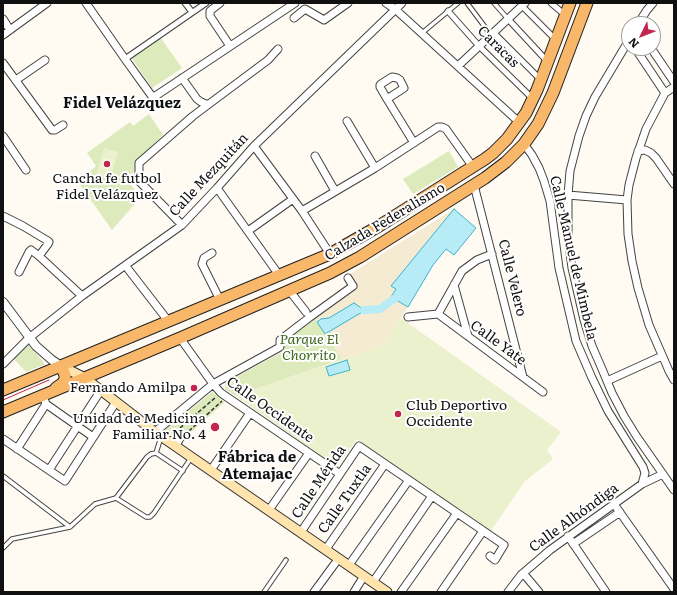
<!DOCTYPE html>
<html>
<head>
<meta charset="utf-8">
<style>
  body { margin:0 }
  #map { position:relative; width:677px; height:595px; overflow:hidden; background:#fffaf2; font-family:Literata,serif }
  canvas { display:block }
  .frame { position:absolute; inset:0; border:4px solid #101010; pointer-events:none }
  .north { position:absolute; left:621px; top:16px; width:40px; height:40px; box-sizing:border-box; background:#fff; border:1px solid #9f9f9f; border-radius:50%; rotate:227deg; font-size:11px; font-weight:700; line-height:16px; text-align:center; color:#101010 }
  .north::after { content:''; display:block; margin:auto; width:14px; height:18px; background:#c1264e; clip-path:polygon(50% 0,100% 100%,50% 72%,0 100%) }
</style>
</head>
<body>
<div id="map">
<canvas width="677" height="595"></canvas>
<div class="frame"></div>
<div class="north">N</div>
</div>
<script>
const c = document.querySelector('canvas').getContext('2d');
c.lineJoin = 'round';
function paint(path, color) {
  c.fillStyle = color;
  c.fill(path, 'evenodd');
}
function toPath(rows) {
  const path = new Path2D();
  for (const r of rows) {
    path.moveTo(r[0], r[1]);
    for (let i = 2; i < r.length; i += 2) path.lineTo(r[i], r[i + 1]);
  }
  return path;
}
function stroke(path, color, width, dash) {
  c.strokeStyle = color;
  c.lineWidth = width;
  c.lineCap = dash ? 'butt' : 'round';
  c.setLineDash(dash || []);
  c.stroke(path);
}
function drawText(font, color, halo, rows, align = 'center') {
  c.font = font + ' Literata,serif';
  c.lineWidth = 4;
  c.setLineDash([]);
  c.textBaseline = 'middle';
  c.strokeStyle = halo;
  c.fillStyle = color;
  for (const [text, x, y, turn = 0] of rows) {
    c.save();
    c.translate(x, y);
    c.rotate((+turn || 0) * Math.PI / 180);
    c.textAlign = isNaN(turn) ? turn : align;
    if (halo) c.strokeText(text, 0, 0);
    c.fillText(text, 0, 0);
    c.restore();
  }
}
const farmland = toPath([
  [454,209,476,228,454,255,446,249,433,265,401,318,383,345,342,359,314,317,356,288,356,282,350,274]
]);
const green = toPath([
  [158,34,182,68,152,88,129,54],
  [149,114,163,135,142,155,128,182,141,197,112,230,78,182,96,166,87,153,130,122,133,126],
  [449,151,458,167,413,194,403,179],
  [314,317,342,359,236,396,225,389,225,383,284,351,284,340],
  [27,343,45,364,26,372,12,357],
  [212,392,225,402,181,441,165,430]
]);
const pitch = toPath([
  [104,148,118,152,110,180,96,176],
  [401,318,561,432,547,450,553,459,525,481,490,532,357,439,337,467,236,396,383,345]
]);
const water = toPath([
  [454,209,476,228,454,255,446,249,433,265,408,307,391,297,396,289,391,286,454,209],
  [354,303,363,309,364,311,325,334,317,322,321,319,329,318,354,303],
  [347,360,350,370,329,376,326,367,347,360]
]);
const canal = toPath([
  [364,310,380,309,394,299]
]);
const path = toPath([
  [180,428,216,397],
  [189,431,222,401]
]);
const service = toPath([
  [467,3,491,35],
  [494,3,508,19],
  [422,33,458,3],
  [156,453,161,437],
  [3,476,70,527,95,504,116,498,147,457,151,454,156,453,183,471],
  [116,498,146,517,150,517,154,513,191,458],
  [3,548,12,539,70,527],
  [264,592,286,560]
]);
const pedestrian = toPath([
  [185,3,192,12],
  [551,3,565,15],
  [522,6,556,40],
  [448,11,479,46,533,99],
  [508,19,547,61],
  [494,33,541,80],
  [125,59,206,3]
]);
const minor = toPath([
  [86,3,125,59,151,95,154,97,295,3],
  [220,3,210,11,210,16,230,46],
  [386,3,395,9,520,123],
  [294,18,305,9,324,20,348,3],
  [3,19,10,30],
  [638,24,647,10,653,3],
  [3,35,47,3],
  [629,40,595,97,586,116,579,136,570,171,568,195,568,238,572,268,584,320,592,346,602,369,612,393,624,416,637,437,674,490],
  [635,48,665,93],
  [651,48,674,82],
  [3,63,52,130,55,130,63,125],
  [458,66,525,3],
  [182,78,197,99,201,102,206,104,209,104,213,101,268,60,278,49],
  [16,80,45,60],
  [674,87,665,93,646,129,636,158,629,185,627,200,628,234,632,261,638,288,649,325,669,371,674,380],
  [387,99,404,88,400,80,397,78,392,77,381,84,380,85,380,87,387,99,414,143],
  [347,121,375,168],
  [3,136,26,170],
  [524,144,532,155,539,168,544,181,550,201,559,268,576,341,592,378,608,411,643,467,645,473,642,484],
  [254,146,302,211,330,254],
  [638,151,645,150,651,153,656,158,674,184],
  [315,156,335,191],
  [474,185,523,377],
  [217,188,279,275],
  [568,195,627,200],
  [302,211,375,168,438,127,442,127,446,129,473,167],
  [3,216,23,226,48,241,49,242,48,244,39,256],
  [182,225,139,181,139,163,193,116,209,104],
  [248,231,293,199],
  [212,253,204,258,202,264,220,300],
  [128,269,169,322],
  [19,272,29,252,31,250,39,256,82,296],
  [454,285,468,336],
  [289,290,306,312],
  [438,314,543,392],
  [438,314,462,271,477,260,492,254],
  [408,317,438,314],
  [180,338,213,384,221,393,340,474],
  [3,364,29,338,82,296,182,225,217,188,254,146,402,3],
  [607,381,662,356],
  [43,396,46,404,93,437],
  [155,432,213,384,280,347,280,340,310,317,353,286,348,278],
  [3,439,65,481,116,402],
  [176,446,180,438,183,435],
  [17,449,46,404],
  [49,470,101,390],
  [211,470,250,413],
  [614,504,674,589],
  [269,510,309,453],
  [301,532,359,446,504,545,495,560,490,556],
  [568,536,606,592],
  [573,544,620,512],
  [326,549,385,464],
  [349,565,409,480],
  [523,573,539,592],
  [373,582,432,496],
  [314,592,339,558],
  [354,592,364,576],
  [401,592,457,513],
  [441,592,483,531],
  [508,592,521,575,550,550,642,484,663,474]
]);
const tertiary = toPath([
  [3,302,36,346,52,360,61,366]
]);
const secondary = toPath([
  [61,366,85,378,155,432,387,592]
]);
const primary = toPath([
  [56,388,63,383,65,379,65,375,61,366],
  [3,390,330,254,379,226,485,159,493,153,507,139,526,113,537,90,570,3],
  [3,412,180,338,330,273,360,257,485,178,506,162,524,144,538,124,553,93,587,3]
]);
const tram = toPath([
  [3,400,49,380]
]);
const markers = [
  [107,164,4,"#c1264e"],
  [194,388,4,"#c1264e"],
  [398,414,4,"#c1264e"],
  [215,427,5,"#c1264e"]
];
const streetNames = [
  ["Caracas",498,47,45],
  ["Calle Mezquitán",209,175,-47],
  ["Calzada Federalismo",385,222,-31],
  ["Calle Manuel de Mimbela",573,258,77],
  ["Calle Velero",512,278,76],
  ["Calle Yate",498,343,36],
  ["Calle Occidente",270,410,35],
  ["Calle Mérida",319,482,-56],
  ["Calle Tuxtla",345,499,-55],
  ["Calle Alhóndiga",574,518,-36]
];
const poiNames = [
  ["Cancha fe futbol",107,179,"center"],
  ["Fidel Velázquez",107,195,"center"],
  ["Fernando Amilpa",186,388],
  ["Club Deportivo",406,406,"left"],
  ["Occidente",406,422,"left"],
  ["Unidad de Medicina",206,419],
  ["Familiar No. 4",206,435]
];
const parkNames = [
  ["Parque El",309,340],
  ["Chorrito",309,356]
];
const neighbourhoodNames = [
  ["Fidel Velázquez",122,104],
  ["Fábrica de",257,458],
  ["Atemajac",257,475]
];
paint(farmland, '#f5ebd2');
paint(green, '#ddeabb');
paint(pitch, '#ecf1cd');
paint(water, '#b7ecf6');
stroke(water, '#3db2ce', 1);
stroke(canal, '#b7ecf6', 8);
stroke(service, '#434343', 5.5);
stroke(pedestrian, '#434343', 7);
stroke(minor, '#434343', 9);
stroke(tertiary, '#434343', 10);
stroke(secondary, '#323232', 11);
stroke(primary, '#212121', 13);
stroke(path, '#323232', 1.5, [4, 2]);
stroke(service, '#fff', 3.5);
stroke(pedestrian, '#fff', 5);
stroke(minor, '#fff', 7);
stroke(tertiary, '#fff', 8);
stroke(secondary, '#ffe4ae', 9);
stroke(primary, '#f8b769', 11);
stroke(tram, '#c1264e', 1);
for (const [x, y, r, color] of markers) {
  const dot = new Path2D();
  dot.arc(x, y, r, 0, 2 * Math.PI);
  c.fillStyle = color;
  c.fill(dot);
  stroke(dot, '#fff', 1.5);
}
drawText('14px', '#101010', '#fff', streetNames);
drawText('14px', '#101010', '#fff', poiNames, 'right');
drawText('italic 14px', '#3e681f', '#fff', parkNames);
drawText('bold 15px', '#101010', '#fff', neighbourhoodNames);
</script>
</body>
</html>
